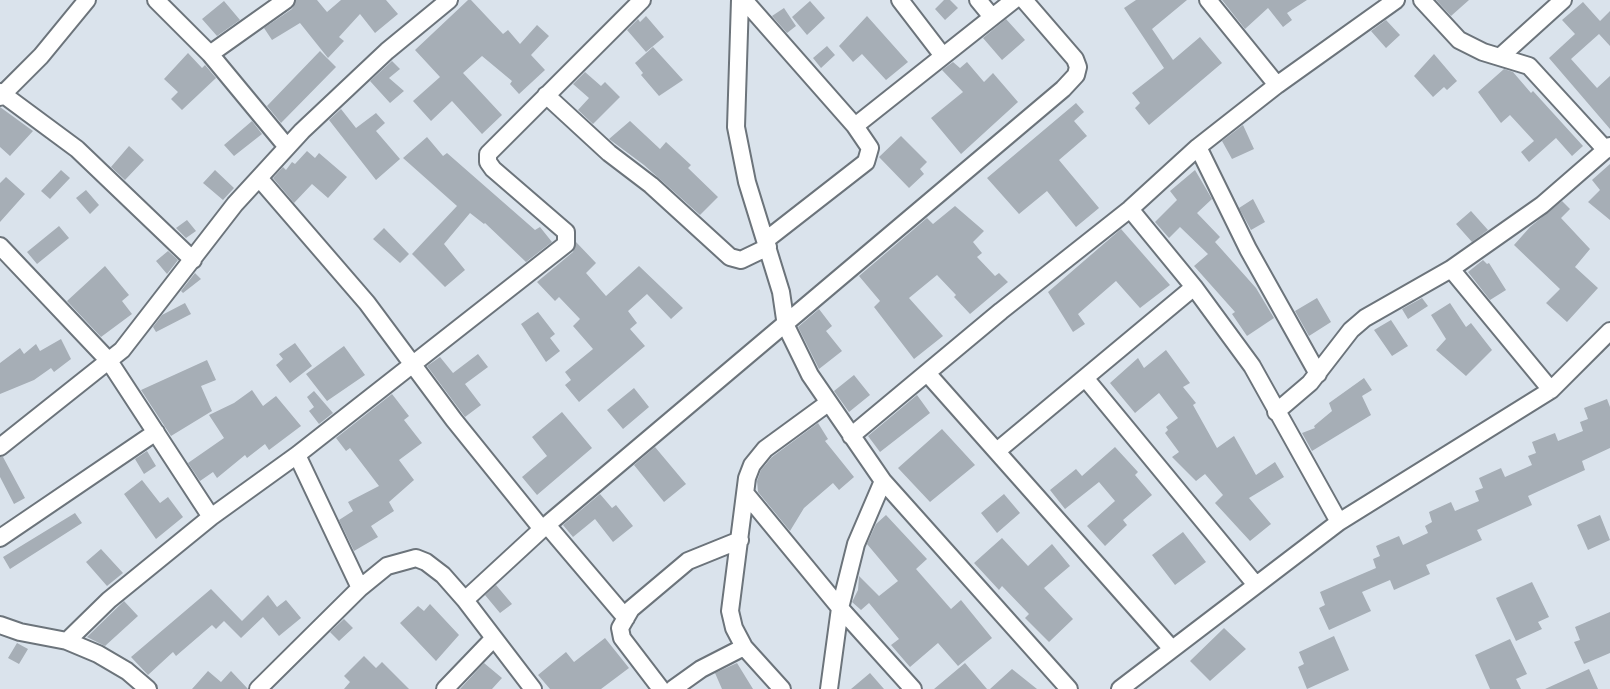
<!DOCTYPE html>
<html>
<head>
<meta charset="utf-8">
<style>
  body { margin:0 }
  canvas { display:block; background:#dae3ec }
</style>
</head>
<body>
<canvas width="1610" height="689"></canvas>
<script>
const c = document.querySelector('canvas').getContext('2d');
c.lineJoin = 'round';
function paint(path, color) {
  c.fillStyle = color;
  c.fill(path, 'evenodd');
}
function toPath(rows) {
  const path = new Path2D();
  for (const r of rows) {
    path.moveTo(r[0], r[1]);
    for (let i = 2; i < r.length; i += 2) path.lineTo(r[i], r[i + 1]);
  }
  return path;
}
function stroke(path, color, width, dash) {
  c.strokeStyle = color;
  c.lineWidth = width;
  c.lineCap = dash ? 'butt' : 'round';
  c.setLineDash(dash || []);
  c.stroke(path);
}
const building = toPath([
  [296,0,317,0,327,12,341,0,386,0,398,14,375,33,360,14,339,37,344,41,328,58,300,23,272,40,264,28,292,9],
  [468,0,471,0,503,34,508,30,520,44,537,25,549,36,531,55,545,70,519,94,510,84,512,81,482,56,463,73,502,115,482,134,452,101,431,121,413,101,440,77,415,50],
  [944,0,950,0,958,8,945,20,935,9],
  [1136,0,1187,0,1152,29,1173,60,1200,37,1222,63,1149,125,1135,108,1140,103,1132,93,1164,68,1124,8],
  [1222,0,1307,0,1287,13,1292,20,1283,27,1268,8,1245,29],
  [1436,0,1469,0,1451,16],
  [224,1,240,20,217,36,202,19],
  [810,1,825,18,807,35,792,17],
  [1583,2,1600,21,1610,11,1610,46,1599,34,1571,59,1597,88,1610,76,1610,129,1549,58,1575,34,1562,20],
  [784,8,796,26,787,33,772,16],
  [646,16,664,37,646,52,627,30,638,19,640,22],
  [867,16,908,62,886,80,862,54,853,62,839,46],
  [1006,19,1025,40,1002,60,983,38],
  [1386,20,1400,35,1386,48,1371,31],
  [827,46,835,55,821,68,813,58],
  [653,47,683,80,659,96,641,75,643,73,635,63],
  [320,51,336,67,281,123,267,106],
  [188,53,202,68,205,65,216,78,182,110,171,99,178,92,164,79],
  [1434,54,1457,81,1447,90,1444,87,1433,97,1414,76],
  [392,61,400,69,389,78,404,91,390,103,370,81],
  [953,62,960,68,967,62,984,82,993,73,1018,102,961,154,931,118,963,92,942,70],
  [1504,69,1513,72,1531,93,1533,91,1583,146,1572,156,1556,138,1529,162,1521,152,1534,141,1510,115,1501,123,1478,92],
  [585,72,601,86,605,82,620,97,593,124,578,110,589,98,573,84],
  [1076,103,1084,112,1074,121,1087,136,1059,160,1099,208,1076,227,1047,191,1019,214,987,178],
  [0,107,33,131,10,156,0,147],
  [341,109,356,128,376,113,385,123,376,131,400,159,376,180,329,120],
  [252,121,262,134,234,156,224,145],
  [630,121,660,149,666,142,691,165,688,168,718,197,700,215,644,165,609,139],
  [1243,125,1254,149,1232,159,1222,141],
  [901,136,927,162,920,169,924,174,909,188,879,157],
  [427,137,443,156,447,153,535,230,540,227,552,242,526,262,485,223,484,224,470,213,444,244,465,270,445,287,412,254,457,206,403,158],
  [129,146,144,160,125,180,111,167],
  [307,151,315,158,319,153,347,177,328,198,312,184,294,203,273,178,283,167,286,170,292,162,295,164],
  [1610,164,1610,220,1588,202,1600,190,1592,180],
  [61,170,70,178,50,199,41,191],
  [215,170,234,188,223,200,203,183],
  [1195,170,1212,199,1197,213,1220,237,1215,242,1256,288,1274,318,1247,336,1232,314,1235,312,1194,266,1208,254,1180,227,1169,238,1155,222,1177,200,1170,191],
  [6,177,25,194,0,222,0,183],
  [86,190,99,205,90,214,76,198],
  [1253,199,1265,222,1251,230,1239,208],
  [1562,201,1570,209,1561,218,1590,249,1575,267,1598,288,1567,322,1546,303,1560,289,1514,245,1530,227],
  [955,206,984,231,973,242,982,253,977,257,995,276,999,273,1008,282,970,314,954,297,956,295,937,275,909,298,943,336,914,359,874,307,880,301,859,276,927,218,933,224],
  [1471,211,1488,230,1472,242,1456,224],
  [187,220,196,231,186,238,176,228],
  [59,226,69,238,37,264,27,252],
  [384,228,409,254,400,263,373,239],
  [1121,229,1170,285,1140,308,1116,281,1078,314,1085,324,1073,332,1048,292],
  [576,242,596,263,586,273,606,296,639,266,683,308,671,319,647,294,628,311,637,323,630,329,645,346,579,402,565,385,571,380,565,372,593,349,573,326,580,319,559,297,555,301,537,282,573,252],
  [168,251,178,260,167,274,156,261],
  [1483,260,1487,264,1489,263,1506,290,1490,300,1468,272],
  [105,266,129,295,122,301,132,314,101,337,67,301],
  [195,273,201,279,183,293,181,291],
  [1317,298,1331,322,1309,336,1295,311],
  [1422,298,1428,306,1408,319,1402,309],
  [185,303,191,314,156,332,153,327,162,315],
  [1450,303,1466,327,1471,323,1492,350,1466,376,1436,350,1446,339,1431,315],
  [819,309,832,326,826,331,842,351,819,369,798,327],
  [538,312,555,334,550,338,560,351,546,362,521,324],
  [1391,320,1408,346,1392,356,1374,330],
  [61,339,71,359,54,372,51,368,34,380,0,394,0,363,20,348,24,354,36,344,40,351],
  [295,343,312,366,290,383,276,365,283,359,279,354],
  [344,346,365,375,327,401,306,374],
  [1166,350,1190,383,1183,387,1196,403,1193,405,1217,448,1234,436,1256,475,1275,462,1284,477,1249,498,1271,524,1250,541,1215,503,1223,495,1205,474,1196,481,1172,457,1179,452,1165,433,1168,430,1166,427,1178,418,1159,393,1135,413,1110,383,1138,358,1144,368],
  [478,354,488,367,465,384,481,405,465,417,427,366,440,357,453,373],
  [207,360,216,380,201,386,212,411,171,436,141,390],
  [854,375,870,395,849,412,834,391],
  [1364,378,1372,390,1362,396,1371,415,1312,451,1302,433,1315,428,1314,426,1332,411,1329,403],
  [634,388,649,407,623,429,607,410],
  [252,390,263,406,276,396,301,426,269,450,265,444,247,458,245,455,217,478,213,472,200,481,188,463,224,438,209,415,234,403],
  [314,391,333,413,319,424,309,411,314,407,307,397],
  [392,394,409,416,404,420,422,443,399,460,414,480,389,502,394,511,371,526,378,537,354,551,339,520,353,511,348,502,379,486,350,448,346,451,336,438],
  [917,395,930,413,880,452,868,436],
  [1607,399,1610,407,1610,448,1582,461,1585,470,1528,496,1532,505,1477,530,1482,540,1426,565,1430,574,1394,590,1390,580,1362,592,1371,611,1329,630,1319,608,1325,605,1320,592,1376,568,1373,559,1380,556,1376,546,1399,536,1403,545,1428,533,1425,526,1432,522,1429,512,1451,502,1455,511,1479,501,1475,491,1483,488,1479,478,1501,468,1505,477,1532,465,1528,456,1536,453,1532,442,1555,433,1558,441,1583,431,1580,422,1588,419,1584,408],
  [562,412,592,448,537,495,522,477,547,456,532,437],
  [818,423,828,439,825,441,854,477,839,490,833,483,804,508,790,531,758,492,757,481,761,470,772,457],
  [942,429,975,465,930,502,898,468],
  [655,447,686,484,664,502,634,465],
  [1115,447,1138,472,1135,475,1152,495,1123,520,1127,525,1105,546,1087,526,1115,501,1099,482,1065,509,1050,490,1076,469,1082,476],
  [147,451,156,466,144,474,135,459],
  [0,457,3,457,25,498,14,504,0,477],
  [142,480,160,503,168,497,183,517,156,539,124,494],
  [600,494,612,508,616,505,633,526,613,542,595,519,573,537,563,525],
  [1004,494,1020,513,997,533,981,513],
  [75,513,82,523,10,569,3,557],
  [886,515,927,559,916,569,951,609,961,600,992,638,958,666,938,643,910,667,891,645,899,639,869,603,861,610,852,602,858,590,859,576,879,596,898,581,867,544,876,524],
  [1600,515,1610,540,1588,550,1577,525],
  [1183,532,1206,562,1175,585,1152,555],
  [1002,538,1028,566,1052,544,1070,566,1044,588,1073,619,1049,642,1025,618,1029,614,1002,586,999,590,974,563],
  [101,549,123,573,107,586,86,562],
  [1532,582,1549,617,1538,622,1542,629,1516,641,1496,598],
  [496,585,512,604,500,613,485,595],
  [211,589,242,621,268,595,277,607,286,600,301,618,279,636,263,617,241,638,224,621,216,629,212,625,176,656,173,652,148,675,131,657],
  [124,601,138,616,105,646,87,637],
  [430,604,459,635,436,661,400,623,418,606,424,611],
  [1610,612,1610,653,1584,664,1574,642,1580,640,1575,627],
  [344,619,353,628,339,641,330,632],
  [1224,628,1246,649,1210,681,1190,661],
  [1334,636,1349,670,1307,689,1298,667,1304,664,1299,652],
  [605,638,629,668,601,689,550,689,538,675,566,652,574,662],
  [1510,639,1527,674,1516,679,1521,689,1490,689,1475,655],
  [17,643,28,649,19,664,8,658],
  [364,656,376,668,382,662,409,689,344,689,350,682,344,676],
  [484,663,502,678,492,689,460,689],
  [737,663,753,689,722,689,715,673],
  [965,663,987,689,934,689],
  [1012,669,1037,689,990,689],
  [1589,669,1598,689,1545,689],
  [208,671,221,682,231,671,248,689,192,689],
  [870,673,884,689,851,689]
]);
const minor = toPath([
  [156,0,210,54,287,147],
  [740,0,736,127,747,182,781,292,786,326,810,375,883,481,1069,689],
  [744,0,855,126,1014,0],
  [900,0,943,56],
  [978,0,992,17],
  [1208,0,1277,85],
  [1422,0,1459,40,1483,52,1529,66,1606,150],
  [210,54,286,0],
  [1501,56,1563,0],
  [0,92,77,149,193,260],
  [546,95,609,153,651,185,730,257,741,260,768,247],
  [0,97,41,56,87,0],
  [1198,147,1248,249,1318,374],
  [259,178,367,303,454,420,542,529],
  [1130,209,1194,287,1252,366,1339,522],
  [766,240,866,162,870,148,855,126],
  [0,246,109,361,211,517],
  [1451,269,1551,390],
  [927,373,1172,649],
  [1086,379,1256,585],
  [1276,412,1310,383,1351,330,1365,318,1451,269,1542,205,1610,146],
  [851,436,1001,311,1130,209,1198,147,1277,85,1396,0],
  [0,447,122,350,235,204,302,131,387,51,449,0],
  [997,451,1194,287],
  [297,455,360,588],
  [746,494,840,608,913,689],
  [547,525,626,618],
  [0,538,156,432],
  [465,600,533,689],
  [0,625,20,632,67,641,98,654,127,671,148,689],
  [67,641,109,600,211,517,297,455,566,244,566,232,493,169,488,162,488,154,642,0],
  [258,689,360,588,387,566,416,558,426,562,443,575,465,600,542,529,1063,89,1076,75,1078,67,1075,59,1024,0],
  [445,689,494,638],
  [661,689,622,638,620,628,631,609,688,561,740,540],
  [673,689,701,669,744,647],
  [782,689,744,647,734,628,730,611,747,478,752,465,765,449,828,403],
  [829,689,840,608,856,544,883,481],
  [1120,689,1339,522,1551,390,1610,331]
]);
paint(building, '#a6aeb6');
stroke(minor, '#6c747b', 20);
stroke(minor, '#fff', 16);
</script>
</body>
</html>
